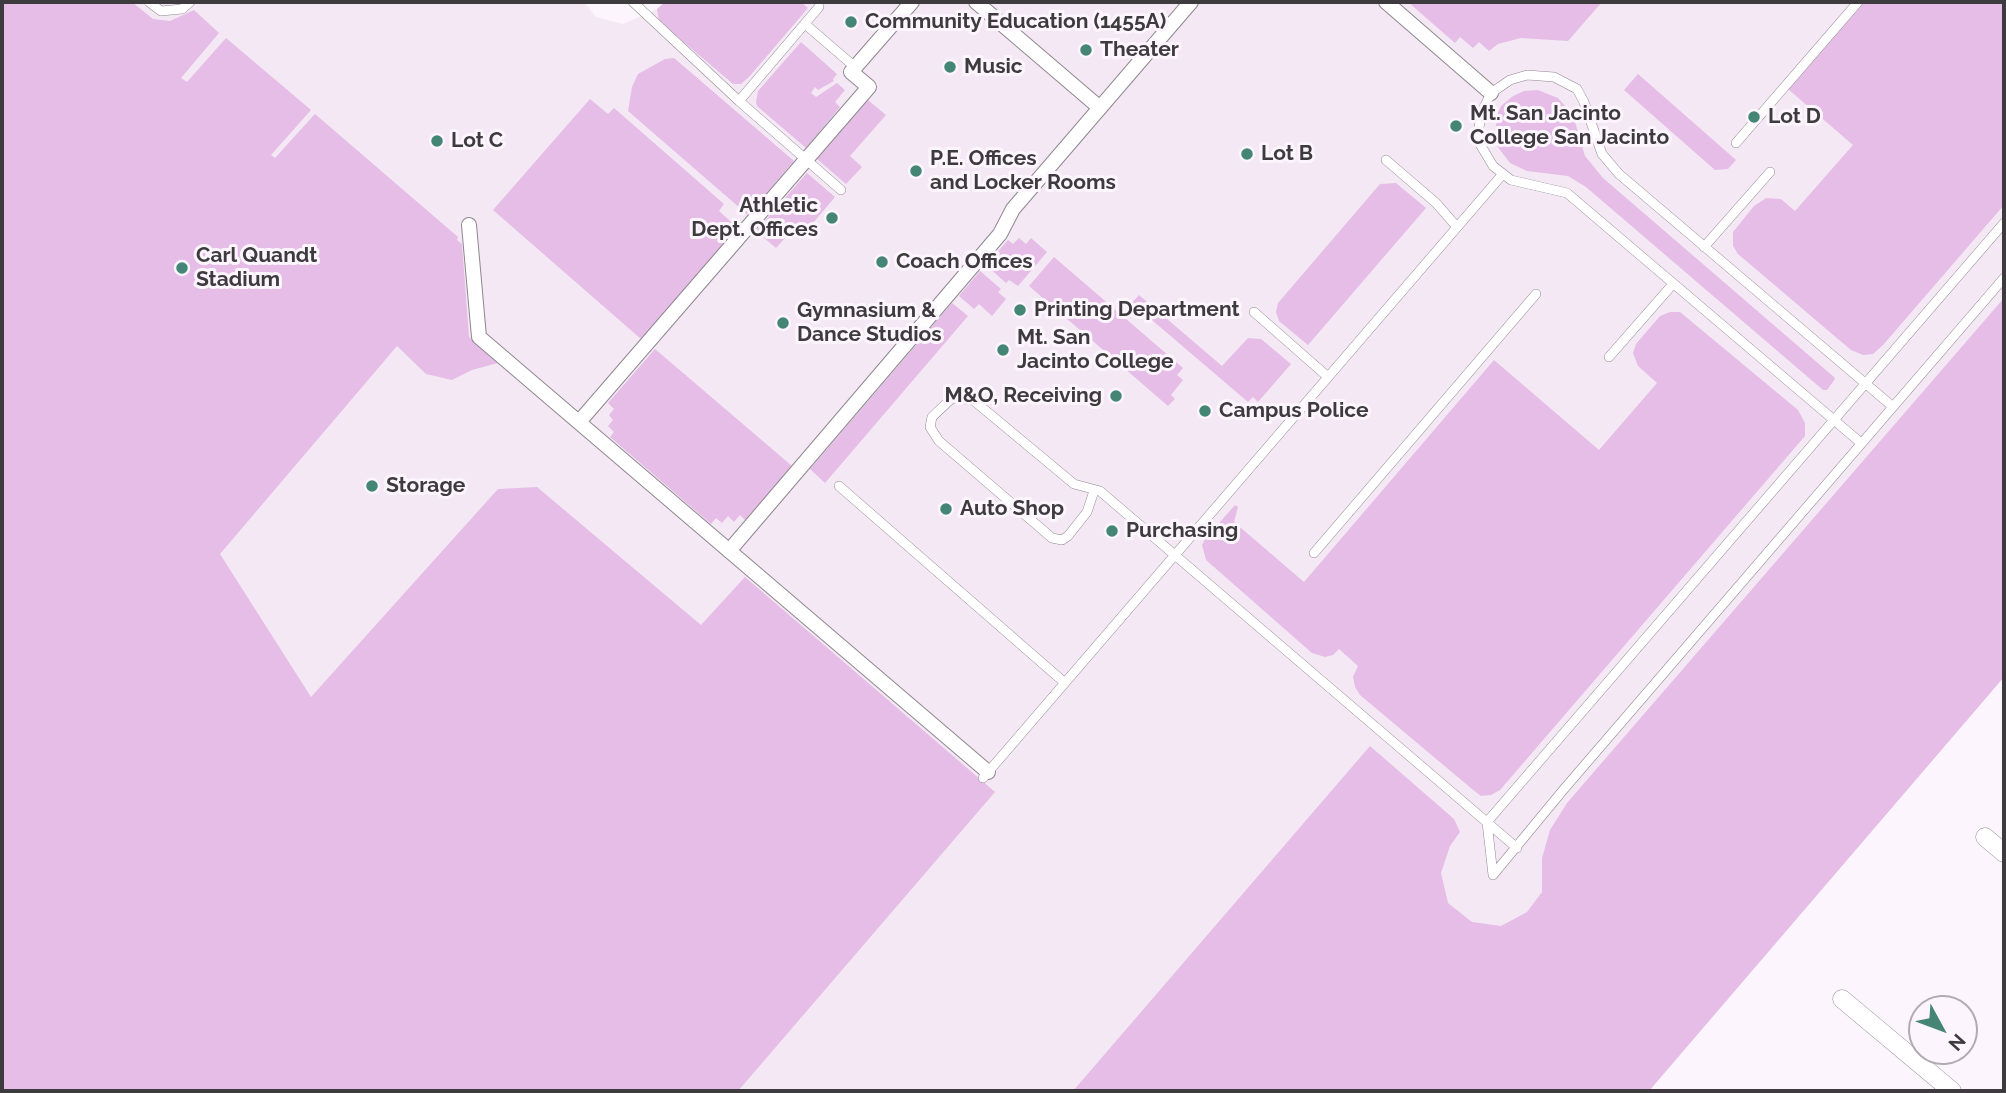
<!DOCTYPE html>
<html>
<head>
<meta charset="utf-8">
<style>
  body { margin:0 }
  #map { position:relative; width:2006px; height:1093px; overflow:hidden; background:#fcf5fd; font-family:Raleway,sans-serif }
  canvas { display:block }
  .frame { position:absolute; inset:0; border:4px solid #3e3b3e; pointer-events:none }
  .north { position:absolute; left:1908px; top:995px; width:70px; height:70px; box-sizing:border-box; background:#fcf5fd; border:2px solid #b0abb1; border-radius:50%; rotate:131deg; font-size:19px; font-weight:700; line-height:28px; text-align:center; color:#3e3b3e }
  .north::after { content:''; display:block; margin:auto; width:24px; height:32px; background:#448575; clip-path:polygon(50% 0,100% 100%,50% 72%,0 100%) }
</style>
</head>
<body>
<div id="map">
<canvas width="2006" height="1093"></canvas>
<div class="frame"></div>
<div class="north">N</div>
</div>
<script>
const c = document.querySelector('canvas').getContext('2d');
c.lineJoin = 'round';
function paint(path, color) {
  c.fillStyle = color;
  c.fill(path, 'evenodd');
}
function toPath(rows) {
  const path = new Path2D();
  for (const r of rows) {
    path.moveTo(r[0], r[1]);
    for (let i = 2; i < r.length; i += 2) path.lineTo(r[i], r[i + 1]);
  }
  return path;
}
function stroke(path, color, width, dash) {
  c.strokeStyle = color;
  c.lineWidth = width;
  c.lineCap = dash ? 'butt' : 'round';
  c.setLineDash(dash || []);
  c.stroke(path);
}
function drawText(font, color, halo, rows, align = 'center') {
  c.font = font + ' Raleway,sans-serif';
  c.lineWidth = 6;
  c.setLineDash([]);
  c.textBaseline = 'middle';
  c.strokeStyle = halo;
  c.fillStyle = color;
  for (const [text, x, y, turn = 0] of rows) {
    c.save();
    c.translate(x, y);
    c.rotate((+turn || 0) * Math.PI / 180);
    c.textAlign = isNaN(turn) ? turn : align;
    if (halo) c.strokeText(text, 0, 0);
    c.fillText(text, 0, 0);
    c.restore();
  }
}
const built = toPath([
  [2,2,584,2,596,17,623,24,657,9,665,2,2004,2,2004,677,1649,1091,2,1091]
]);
const green = toPath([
  [2,2,132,2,153,19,170,21,194,10,219,33,181,78,187,82,226,38,311,110,271,155,275,158,315,114,458,237,457,240,462,244,469,337,498,363,472,370,452,380,426,374,397,346,220,554,311,697,498,489,537,487,701,625,745,577,995,792,738,1091,2,1091],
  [665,2,801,2,808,8,749,77,741,84,733,84,659,21,657,9],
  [1408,2,1602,2,1568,41,1521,38,1498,44,1489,51,1479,42,1473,48,1460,37,1455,43],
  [1864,2,2004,2,2004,205,1883,345,1873,354,1863,355,1851,350,1738,254,1733,246,1733,232,1754,206,1766,198,1781,199,1795,211,1853,145,1788,89],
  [801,42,837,74,833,79,834,81,818,90,815,87,811,93,816,97,837,83,845,90,835,102,840,107,806,148,757,106,756,102,758,91],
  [674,58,794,161,748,215,628,111,632,87,638,74,665,59],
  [1638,74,1736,160,1728,169,1715,170,1624,90],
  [1538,90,1558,98,1573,115,1585,156,1603,178,1834,377,1835,379,1827,390,1823,390,1586,187,1568,176,1527,171,1510,163,1497,146,1495,136,1497,115,1501,106,1513,96,1524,91],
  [590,99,608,114,614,108,724,204,719,211,738,228,641,339,493,210],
  [868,100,886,115,850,156,862,167,846,184,817,159],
  [807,173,835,197,802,236,793,229,776,248,756,231],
  [1396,183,1426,208,1308,345,1279,321,1276,312,1278,303,1380,184],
  [1019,238,1026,244,1031,238,1047,252,1018,286,1009,280,1006,283,986,265,1008,240,1013,244],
  [1054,257,1183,368,1177,375,1183,380,1171,395,1175,399,1168,406,1029,286],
  [980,271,1001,289,998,292,1006,299,992,316,979,304,974,309,959,296],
  [1139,295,1222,366,1248,338,1261,339,1291,364,1258,402,1253,397,1248,402,1132,303],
  [2004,298,2004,677,1649,1091,1073,1091,1370,746,1454,819,1460,832,1450,846,1441,873,1448,903,1472,922,1501,926,1527,912,1542,892,1542,858,1550,830,1567,803],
  [952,303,968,316,825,483,810,469],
  [1670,312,1680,312,1798,410,1805,423,1805,436,1500,790,1491,795,1481,796,1472,789,1360,695,1355,687,1353,677,1358,666,1339,649,1333,655,1325,657,1312,653,1206,560,1202,545,1205,539,1235,505,1238,507,1234,522,1304,582,1494,360,1599,450,1657,383,1638,366,1633,353,1636,344,1660,316],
  [655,349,792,466,745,520,740,515,734,522,728,516,722,523,716,518,711,524,610,437,614,432,608,426,613,420,609,415,614,409,608,403]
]);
const service = toPath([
  [149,2,161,11,182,9,190,2],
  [633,2,739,101,841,190],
  [805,24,855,67],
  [739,101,819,7],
  [1736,143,1858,2],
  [1386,160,1436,203,1457,227],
  [1704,247,1770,172],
  [1254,312,1328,377],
  [1609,357,1673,284],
  [1861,443,1567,193,1511,180,1493,166,1480,144,1478,132,1482,112,1491,93,1510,80,1527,75,1554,77,1577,89,1584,102,1602,154,1619,174,1892,406],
  [839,486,1065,683],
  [1094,491,1087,512,1068,536,1062,540,1052,538,939,441,930,427,932,417,952,398,973,400,1074,484,1100,491,1517,848],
  [1314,553,1536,294],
  [983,778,1502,175],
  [1493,875,1487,822,2004,223],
  [1493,875,1564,789,2004,278]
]);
const pedestrian = toPath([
  [976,2,1100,108],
  [1386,2,1491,93],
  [469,225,479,337,988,772],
  [579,422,869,87,851,72,912,2],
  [729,551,1000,234,1013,209,1191,2]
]);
const minor = toPath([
  [1985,837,2004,853],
  [1842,999,1952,1091]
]);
const markers = [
  [851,22,7,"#448575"],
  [1086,50,7,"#448575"],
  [950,67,7,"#448575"],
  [1754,117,7,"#448575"],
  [1456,126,7,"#448575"],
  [437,141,7,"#448575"],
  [1247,154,7,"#448575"],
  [916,171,7,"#448575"],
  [832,218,7,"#448575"],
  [882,262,7,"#448575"],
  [182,268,7,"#448575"],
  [1020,310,7,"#448575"],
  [783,323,7,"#448575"],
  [1003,350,7,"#448575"],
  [1116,396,7,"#448575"],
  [1205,411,7,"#448575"],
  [372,486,7,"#448575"],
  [946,509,7,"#448575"],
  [1112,531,7,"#448575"]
];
const poiNames = [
  ["Community Education (1455A)",865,22],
  ["Theater",1100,50],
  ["Music",964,67],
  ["Mt. San Jacinto",1470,114],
  ["College San Jacinto",1470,138],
  ["Lot D",1768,117],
  ["Lot C",451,141],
  ["Lot B",1261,154],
  ["P.E. Offices",930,159],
  ["and Locker Rooms",930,183],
  ["Athletic",818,206,"right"],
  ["Dept. Offices",818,230,"right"],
  ["Carl Quandt",196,256],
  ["Stadium",196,280],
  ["Coach Offices",896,262],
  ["Printing Department",1034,310],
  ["Gymnasium &",797,311],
  ["Dance Studios",797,335],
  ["Mt. San",1017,338],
  ["Jacinto College",1017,362],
  ["M&O, Receiving",1102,396,"right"],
  ["Campus Police",1219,411],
  ["Storage",386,486],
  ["Auto Shop",960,509],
  ["Purchasing",1126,531]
];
paint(built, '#f5e8f5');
paint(green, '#e5bde6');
stroke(service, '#8f888f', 10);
stroke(pedestrian, '#8f888f', 16);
stroke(minor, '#8f888f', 19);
stroke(service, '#fff', 9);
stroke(pedestrian, '#fff', 14);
stroke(minor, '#fff', 18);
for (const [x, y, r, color] of markers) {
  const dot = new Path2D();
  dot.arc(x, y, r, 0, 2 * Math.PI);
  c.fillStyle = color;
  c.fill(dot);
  stroke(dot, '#fcf5fd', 2.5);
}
drawText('bold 21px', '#3e3b3e', '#fcf5fd', poiNames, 'left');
</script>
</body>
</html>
